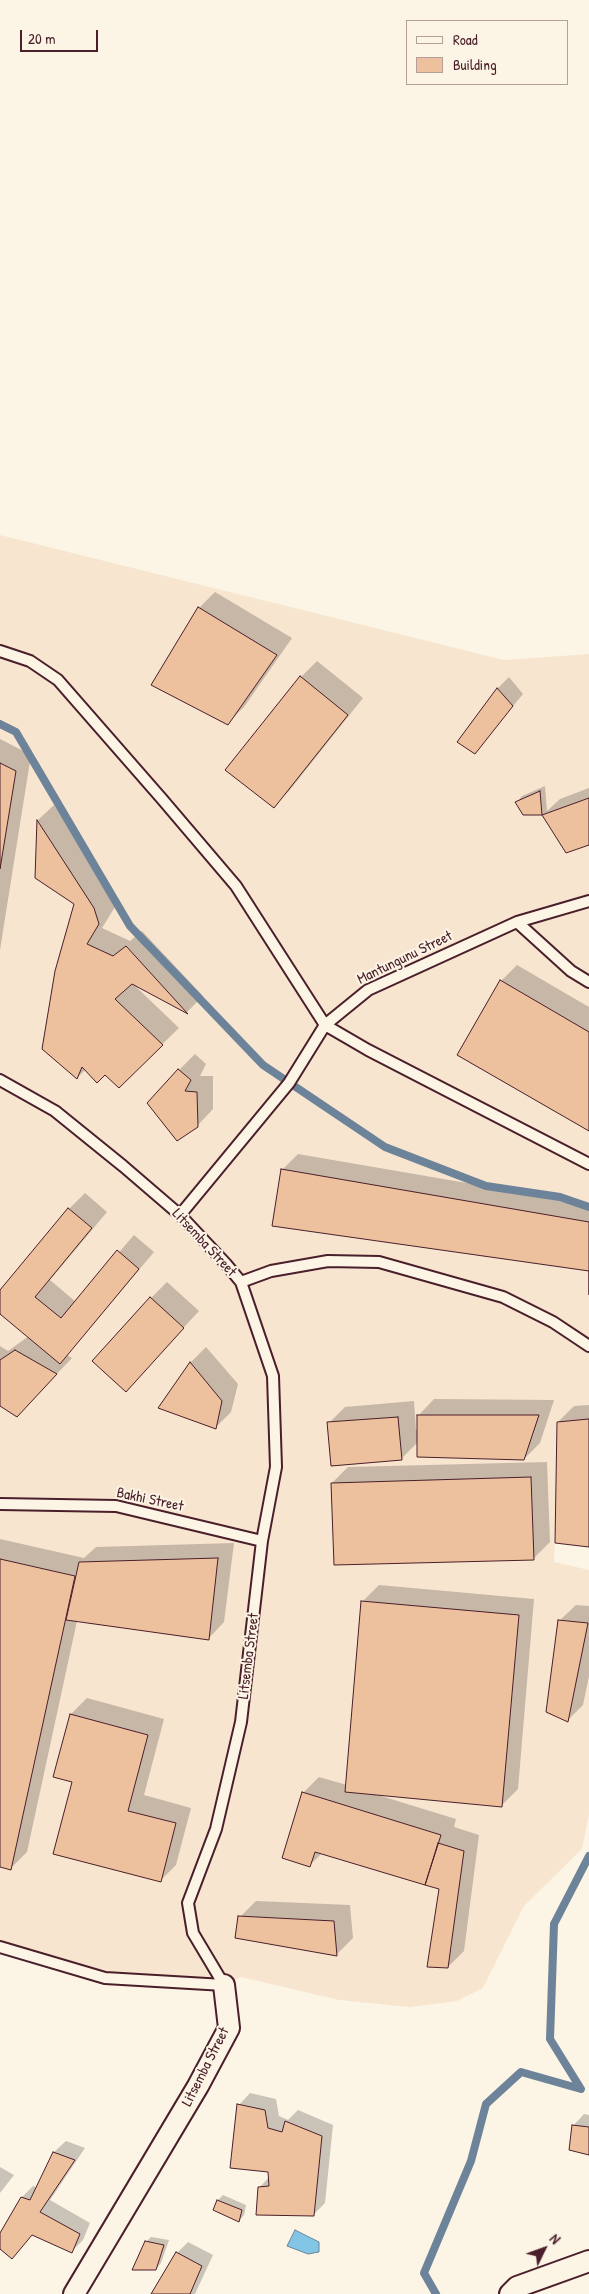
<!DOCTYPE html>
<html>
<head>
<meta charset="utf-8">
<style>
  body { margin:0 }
  #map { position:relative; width:589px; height:2294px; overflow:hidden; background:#fcf5e5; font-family:"Patrick Hand",sans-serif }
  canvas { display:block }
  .legend { position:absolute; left:406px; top:20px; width:162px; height:65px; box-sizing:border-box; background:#fcf5e5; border:1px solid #b59f9b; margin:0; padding:6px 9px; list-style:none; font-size:15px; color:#4a1f2b }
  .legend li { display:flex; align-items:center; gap:10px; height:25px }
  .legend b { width:25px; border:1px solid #b59f9b }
  .north { position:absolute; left:519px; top:2224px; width:50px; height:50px; -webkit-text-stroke:4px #fcf5e5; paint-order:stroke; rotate:48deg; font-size:14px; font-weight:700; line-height:20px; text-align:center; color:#4a1f2b }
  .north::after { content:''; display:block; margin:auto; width:18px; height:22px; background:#4a1f2b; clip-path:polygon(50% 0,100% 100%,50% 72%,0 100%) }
  .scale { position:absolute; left:20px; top:30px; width:78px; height:22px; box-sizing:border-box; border:2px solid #4a1f2b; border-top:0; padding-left:6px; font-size:15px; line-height:18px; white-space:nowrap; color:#4a1f2b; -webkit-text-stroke:4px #fcf5e5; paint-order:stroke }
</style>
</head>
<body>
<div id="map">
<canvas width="589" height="2294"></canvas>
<ul class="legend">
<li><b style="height:6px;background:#fcf5e5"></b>Road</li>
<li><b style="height:14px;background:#eec19e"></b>Building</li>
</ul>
<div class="north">N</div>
<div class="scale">20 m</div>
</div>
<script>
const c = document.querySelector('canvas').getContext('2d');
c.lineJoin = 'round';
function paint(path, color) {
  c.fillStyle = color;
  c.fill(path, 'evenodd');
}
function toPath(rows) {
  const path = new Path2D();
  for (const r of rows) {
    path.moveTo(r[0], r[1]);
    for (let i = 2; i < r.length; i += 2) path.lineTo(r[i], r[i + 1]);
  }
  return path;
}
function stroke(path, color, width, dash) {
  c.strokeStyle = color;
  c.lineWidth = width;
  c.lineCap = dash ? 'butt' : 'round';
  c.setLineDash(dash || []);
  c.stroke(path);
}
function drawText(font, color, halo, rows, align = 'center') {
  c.font = font + ' "Patrick Hand",sans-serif';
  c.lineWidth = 4;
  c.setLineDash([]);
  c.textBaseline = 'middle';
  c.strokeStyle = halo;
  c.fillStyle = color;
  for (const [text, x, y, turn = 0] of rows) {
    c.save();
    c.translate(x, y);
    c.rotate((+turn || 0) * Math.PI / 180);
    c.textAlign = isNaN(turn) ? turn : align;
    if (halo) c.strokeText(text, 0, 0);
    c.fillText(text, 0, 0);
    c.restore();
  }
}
const built = toPath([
  [0,535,504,660,589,654,589,1471,558,1475,554,1562,589,1570,589,1814,582,1849,524,1906,483,1988,457,2001,409,2007,339,2000,241,1977,224,1985,105,1978,0,1947]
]);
const water = toPath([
  [295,2230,319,2242,319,2252,308,2254,287,2246,295,2230]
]);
const shadow = toPath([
  [215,592,292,638,244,707,228,723,199,608],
  [317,661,363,698,289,791,273,807,301,677],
  [509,677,523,694,475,752,459,742,498,688],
  [0,739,31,755,0,950],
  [545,786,547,811,560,799,589,788,589,843,567,851,543,814,524,813,517,802,522,796],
  [54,805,110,892,115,907,102,928,130,941,142,931,203,996,187,1012,130,981,179,1028,119,1086,105,1073,86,1069,77,1078,76,903,37,877,38,820],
  [517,965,589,1007,589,1130,501,981],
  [195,1054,206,1064,200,1076,213,1076,213,1109,197,1126,177,1139,179,1070],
  [298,1154,589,1204,589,1269,282,1170],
  [85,1193,107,1212,50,1280,76,1302,134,1235,154,1252,67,1355,72,1358,33,1399,0,1405,0,1346,8,1351,29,1336,0,1312,0,1292,69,1209],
  [167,1282,199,1311,126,1390,151,1298],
  [206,1347,238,1384,231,1412,215,1428,160,1408,191,1362],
  [434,1399,554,1400,540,1443,524,1459,418,1442,401,1459,329,1423,345,1407,414,1401,416,1430,418,1430,418,1416],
  [589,1405,589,1546,558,1422,574,1406],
  [547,1462,550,1542,533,1559,332,1483,348,1467],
  [0,1539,84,1558,96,1547,234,1543,224,1622,208,1639,77,1621,27,1852,11,1868,0,1866],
  [379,1585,534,1599,518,1789,502,1805,378,1795,456,1819,454,1827,479,1835,464,1951,448,1967,440,1888,322,1853,310,1865,303,1793,319,1777,347,1785,363,1601],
  [576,1605,589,1606,589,1676,583,1705,567,1721,559,1621],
  [87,1698,164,1719,144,1795,191,1808,176,1865,160,1881,74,1781,71,1714],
  [256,1901,350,1905,353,1938,337,1954,240,1917],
  [250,2093,276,2099,279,2116,288,2120,298,2110,333,2125,325,2203,314,2214,260,2187,269,2177,269,2171,239,2105],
  [584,2114,589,2115,589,2154,573,2126],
  [66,2141,85,2148,50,2200,90,2223,83,2240,72,2251,33,2234,12,2257,0,2248,0,2235,22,2197,33,2186,37,2188,54,2152],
  [0,2167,14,2175,0,2193],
  [223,2195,246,2205,244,2215,239,2221,218,2200],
  [151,2237,169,2240,161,2263,156,2269,146,2242],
  [188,2242,213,2255,195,2294,153,2294,177,2253]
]);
const stream = toPath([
  [0,724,16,732,130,926,263,1065,385,1147,486,1186,560,1197,589,1207],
  [436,2294,424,2273,471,2161,486,2104,521,2072,581,2089,550,2039,554,1924,589,1856]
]);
const building = toPath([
  [198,607,277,655,228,725,151,685,198,607],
  [300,676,348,715,274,808,225,770,300,676],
  [497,688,513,706,475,754,457,742,497,688],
  [0,763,16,771,0,869,0,763],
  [540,791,542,815,523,815,515,802,540,791],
  [589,798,589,845,566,853,542,815,589,798],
  [37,820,94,908,99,924,87,944,113,956,126,946,188,1014,132,984,115,999,163,1045,119,1088,105,1075,97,1083,82,1067,77,1079,42,1049,55,971,74,904,35,878,37,820],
  [500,980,589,1032,589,1131,457,1055,500,980],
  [178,1069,191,1080,185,1091,197,1092,198,1127,177,1141,147,1103,178,1069],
  [281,1169,589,1222,589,1295,589,1271,272,1226,281,1169],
  [68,1208,92,1228,35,1297,61,1318,117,1250,139,1269,60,1364,0,1314,0,1290,68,1208],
  [150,1297,184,1328,126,1392,92,1361,150,1297],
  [15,1350,57,1374,17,1417,0,1406,0,1360,15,1350],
  [190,1362,222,1401,216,1429,158,1408,190,1362],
  [417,1415,539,1415,524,1460,417,1457,417,1415],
  [398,1417,402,1460,331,1466,327,1422,398,1417],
  [589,1419,589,1547,555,1543,557,1422,589,1419],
  [531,1477,534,1560,334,1565,331,1483,531,1477],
  [218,1558,209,1640,66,1620,79,1562,218,1558],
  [0,1559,75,1576,11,1870,0,1867,0,1559],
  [361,1601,519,1615,502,1807,345,1792,361,1601],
  [558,1620,588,1623,568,1722,546,1712,558,1620],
  [70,1714,148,1735,128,1811,176,1823,161,1882,53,1854,72,1782,53,1777,70,1714],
  [302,1792,441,1835,425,1885,315,1852,310,1867,282,1858,302,1792],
  [438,1843,464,1851,448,1968,427,1967,439,1889,425,1885,438,1843],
  [238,1916,334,1921,337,1956,235,1938,238,1916],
  [237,2104,265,2110,268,2128,282,2132,285,2121,322,2136,314,2216,256,2215,258,2187,269,2186,268,2172,230,2168,237,2104],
  [572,2125,589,2127,589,2155,569,2150,572,2125],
  [53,2152,75,2160,40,2212,80,2234,72,2253,32,2235,12,2259,0,2249,0,2233,21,2197,30,2200,53,2152],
  [217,2200,242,2210,239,2222,213,2210,217,2200],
  [145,2241,164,2245,156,2270,132,2270,145,2241],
  [176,2252,202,2266,190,2294,151,2294,176,2252]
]);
const service = toPath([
  [0,651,30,661,58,680,162,799,236,886,325,1025,368,1050,589,1164],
  [517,922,571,971,589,982],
  [0,1080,55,1111,123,1166,180,1215,226,1264,241,1282,273,1376,276,1467,262,1541,241,1722,216,1829,188,1903,193,1933,224,1985],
  [180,1215,289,1083,325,1025,368,990,517,922,589,901],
  [241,1282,271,1271,328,1261,379,1262,503,1297,553,1322,589,1346],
  [0,1504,116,1506,262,1541],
  [0,1947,105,1978,224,1985]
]);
const minor = toPath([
  [74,2294,198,2086,229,2028,224,1985],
  [510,2294,517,2287,589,2261]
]);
const streetNames = [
  ["Mantungunu Street",405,958,-26],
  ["Litsemba Street",204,1243,47],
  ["Bakhi Street",150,1500,12],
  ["Litsemba Street",249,1656,-83],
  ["Litsemba Street",206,2067,-63]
];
paint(built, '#f8e5d0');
paint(water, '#83c5e4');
stroke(water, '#6c839a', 1);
paint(shadow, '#0003');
stroke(stream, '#6c839a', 8);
paint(building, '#eec19e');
stroke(building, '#4a1f2b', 1);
stroke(service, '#4a1f2b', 14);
stroke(minor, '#4a1f2b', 24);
stroke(service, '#fcf5e5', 10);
stroke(minor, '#fcf5e5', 20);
drawText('15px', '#4a1f2b', '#fcf5e5', streetNames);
</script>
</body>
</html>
